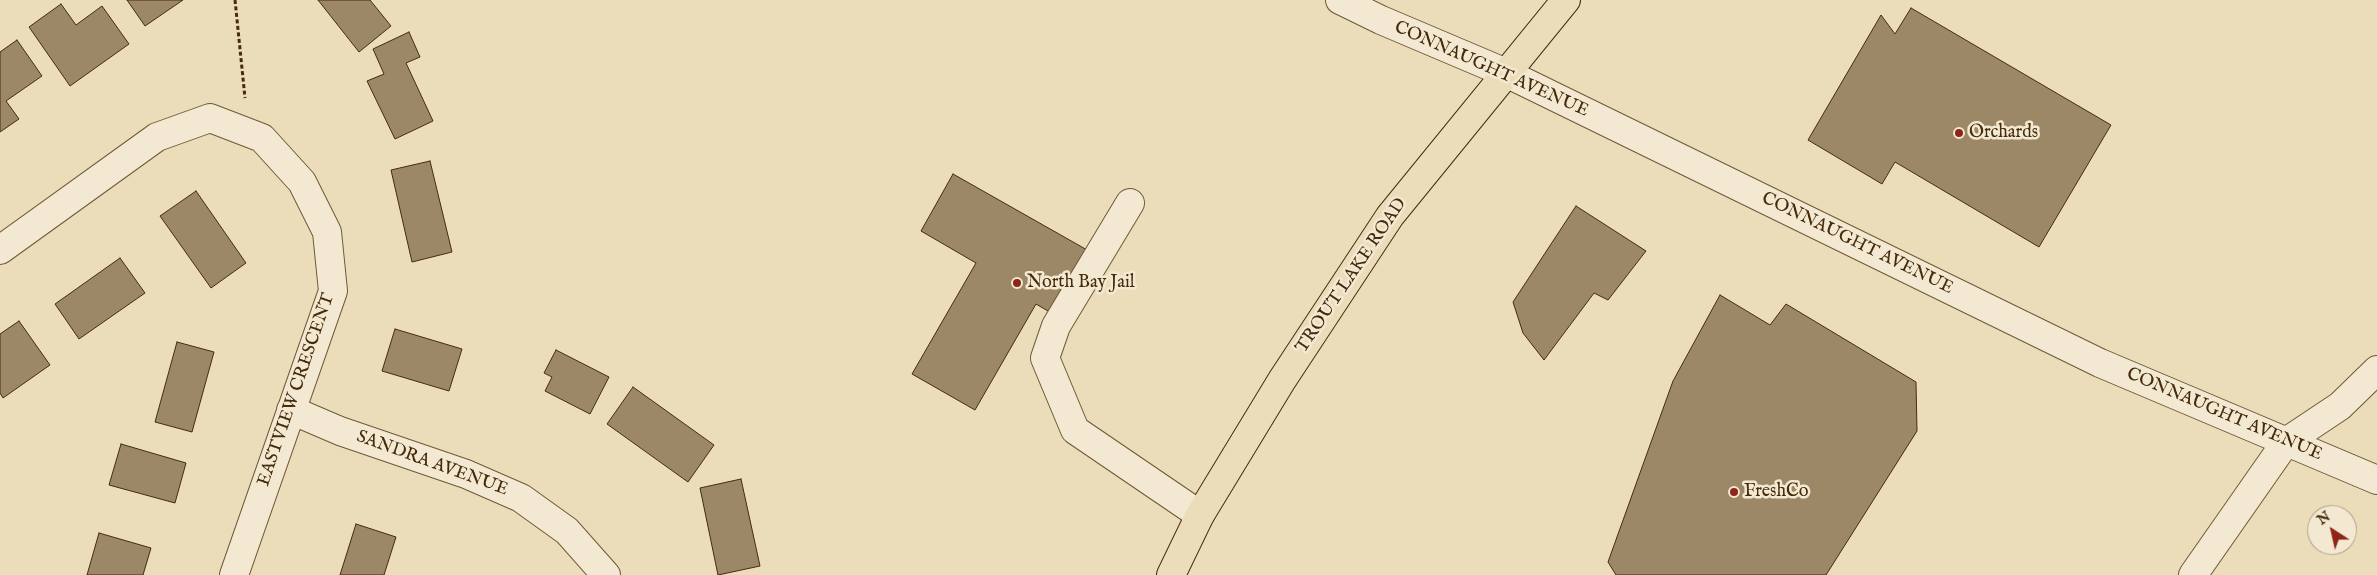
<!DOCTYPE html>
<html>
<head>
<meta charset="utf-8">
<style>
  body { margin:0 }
  #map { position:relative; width:2377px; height:575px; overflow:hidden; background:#ecddba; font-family:"IM FELL English",serif }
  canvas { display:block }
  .north { position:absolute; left:2307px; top:505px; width:50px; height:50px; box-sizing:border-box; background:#f3e9d2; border:1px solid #ad9d82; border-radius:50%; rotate:325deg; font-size:14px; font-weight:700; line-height:20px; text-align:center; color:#452b0b }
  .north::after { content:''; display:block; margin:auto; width:18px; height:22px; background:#8f2418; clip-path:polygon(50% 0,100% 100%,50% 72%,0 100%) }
</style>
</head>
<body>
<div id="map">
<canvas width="2377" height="575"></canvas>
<div class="north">N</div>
</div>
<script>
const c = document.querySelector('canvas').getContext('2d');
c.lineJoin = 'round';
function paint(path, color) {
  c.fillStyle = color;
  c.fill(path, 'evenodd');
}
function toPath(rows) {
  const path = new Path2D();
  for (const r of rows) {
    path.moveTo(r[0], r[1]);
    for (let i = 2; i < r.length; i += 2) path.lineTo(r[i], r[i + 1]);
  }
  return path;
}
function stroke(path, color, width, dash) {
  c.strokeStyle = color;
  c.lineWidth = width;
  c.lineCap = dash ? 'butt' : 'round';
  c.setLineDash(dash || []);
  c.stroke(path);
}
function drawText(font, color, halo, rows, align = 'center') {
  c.font = font + ' "IM FELL English",serif';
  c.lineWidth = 5;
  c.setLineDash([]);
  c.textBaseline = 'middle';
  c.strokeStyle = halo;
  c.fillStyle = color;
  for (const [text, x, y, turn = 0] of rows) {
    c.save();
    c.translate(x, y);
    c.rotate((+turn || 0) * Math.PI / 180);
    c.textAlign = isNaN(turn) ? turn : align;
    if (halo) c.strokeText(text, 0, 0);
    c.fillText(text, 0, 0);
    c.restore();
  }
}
const building = toPath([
  [127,0,183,0,145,26,127,0],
  [318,0,370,0,391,26,359,52,318,0],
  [61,4,76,25,102,6,129,44,70,86,29,27,61,4],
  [1911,8,2111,125,2039,247,1895,162,1882,184,1808,140,1881,15,1895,34,1911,8],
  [409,32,420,57,406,63,433,121,395,139,367,81,384,74,373,49,409,32],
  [17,40,42,76,6,101,19,119,0,132,0,52,17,40],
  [430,161,452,252,412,262,391,170,430,161],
  [953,174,1089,251,1053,314,1036,304,975,410,912,374,976,263,921,231,953,174],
  [196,191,246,263,211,288,160,216,196,191],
  [1576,206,1646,251,1608,300,1594,293,1544,360,1523,333,1513,302,1576,206],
  [120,258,145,293,79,339,55,304,120,258],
  [1720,295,1770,325,1786,304,1916,382,1917,431,1826,575,1616,575,1608,562,1673,381,1720,295],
  [19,321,50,365,3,398,0,393,0,334,19,321],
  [395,329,462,349,449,391,382,371,395,329],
  [177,342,214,352,192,432,155,422,177,342],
  [556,350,609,377,590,414,545,391,552,377,544,373,556,350],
  [633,387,714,445,688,482,607,424,633,387],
  [121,444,186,463,175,503,109,485,121,444],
  [741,479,760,566,718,575,700,488,741,479],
  [356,524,396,537,384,575,340,575,356,524],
  [99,533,151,548,143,575,87,575,99,533]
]);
const path = toPath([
  [235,0,245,98]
]);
const minor = toPath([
  [1340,0,1381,20,1506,73,2100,363,2377,480],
  [1130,203,1056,326,1045,358,1075,430,1200,515],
  [0,250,157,137,210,118,262,138,302,182,327,232,333,291,234,575],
  [291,410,340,431,466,474,521,498,567,531,606,575],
  [2193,575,2286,442,2340,406,2377,370]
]);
const major = toPath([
  [1171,575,1200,515,1282,380,1390,216,1566,0]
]);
const markers = [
  [1959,133,5,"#8f2418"],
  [1017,283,5,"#8f2418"],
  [1734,492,5,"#8f2418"]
];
const streetNames = [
  ["CONNAUGHT AVENUE",1491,70,24],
  ["CONNAUGHT AVENUE",1857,244,26],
  ["TROUT LAKE ROAD",1352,276,-56],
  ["EASTVIEW CRESCENT",297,390,-71],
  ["CONNAUGHT AVENUE",2224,415,23],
  ["SANDRA AVENUE",432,464,20]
];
const poiNames = [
  ["Orchards",1969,133],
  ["North Bay Jail",1027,283],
  ["FreshCo",1744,492]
];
paint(building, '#9c8866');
stroke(building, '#452b0b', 1);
stroke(minor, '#6f5837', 30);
stroke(major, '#452b0b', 30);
stroke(path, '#452b0b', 3, [4, 2.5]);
stroke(minor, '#f3e9d2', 28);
stroke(major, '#ecddba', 28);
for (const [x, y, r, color] of markers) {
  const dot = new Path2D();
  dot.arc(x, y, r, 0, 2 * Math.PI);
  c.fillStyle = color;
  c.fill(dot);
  stroke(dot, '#f3e9d2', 2);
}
drawText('18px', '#452b0b', '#f3e9d2', streetNames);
drawText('18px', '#452b0b', '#f3e9d2', poiNames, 'left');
</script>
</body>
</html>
